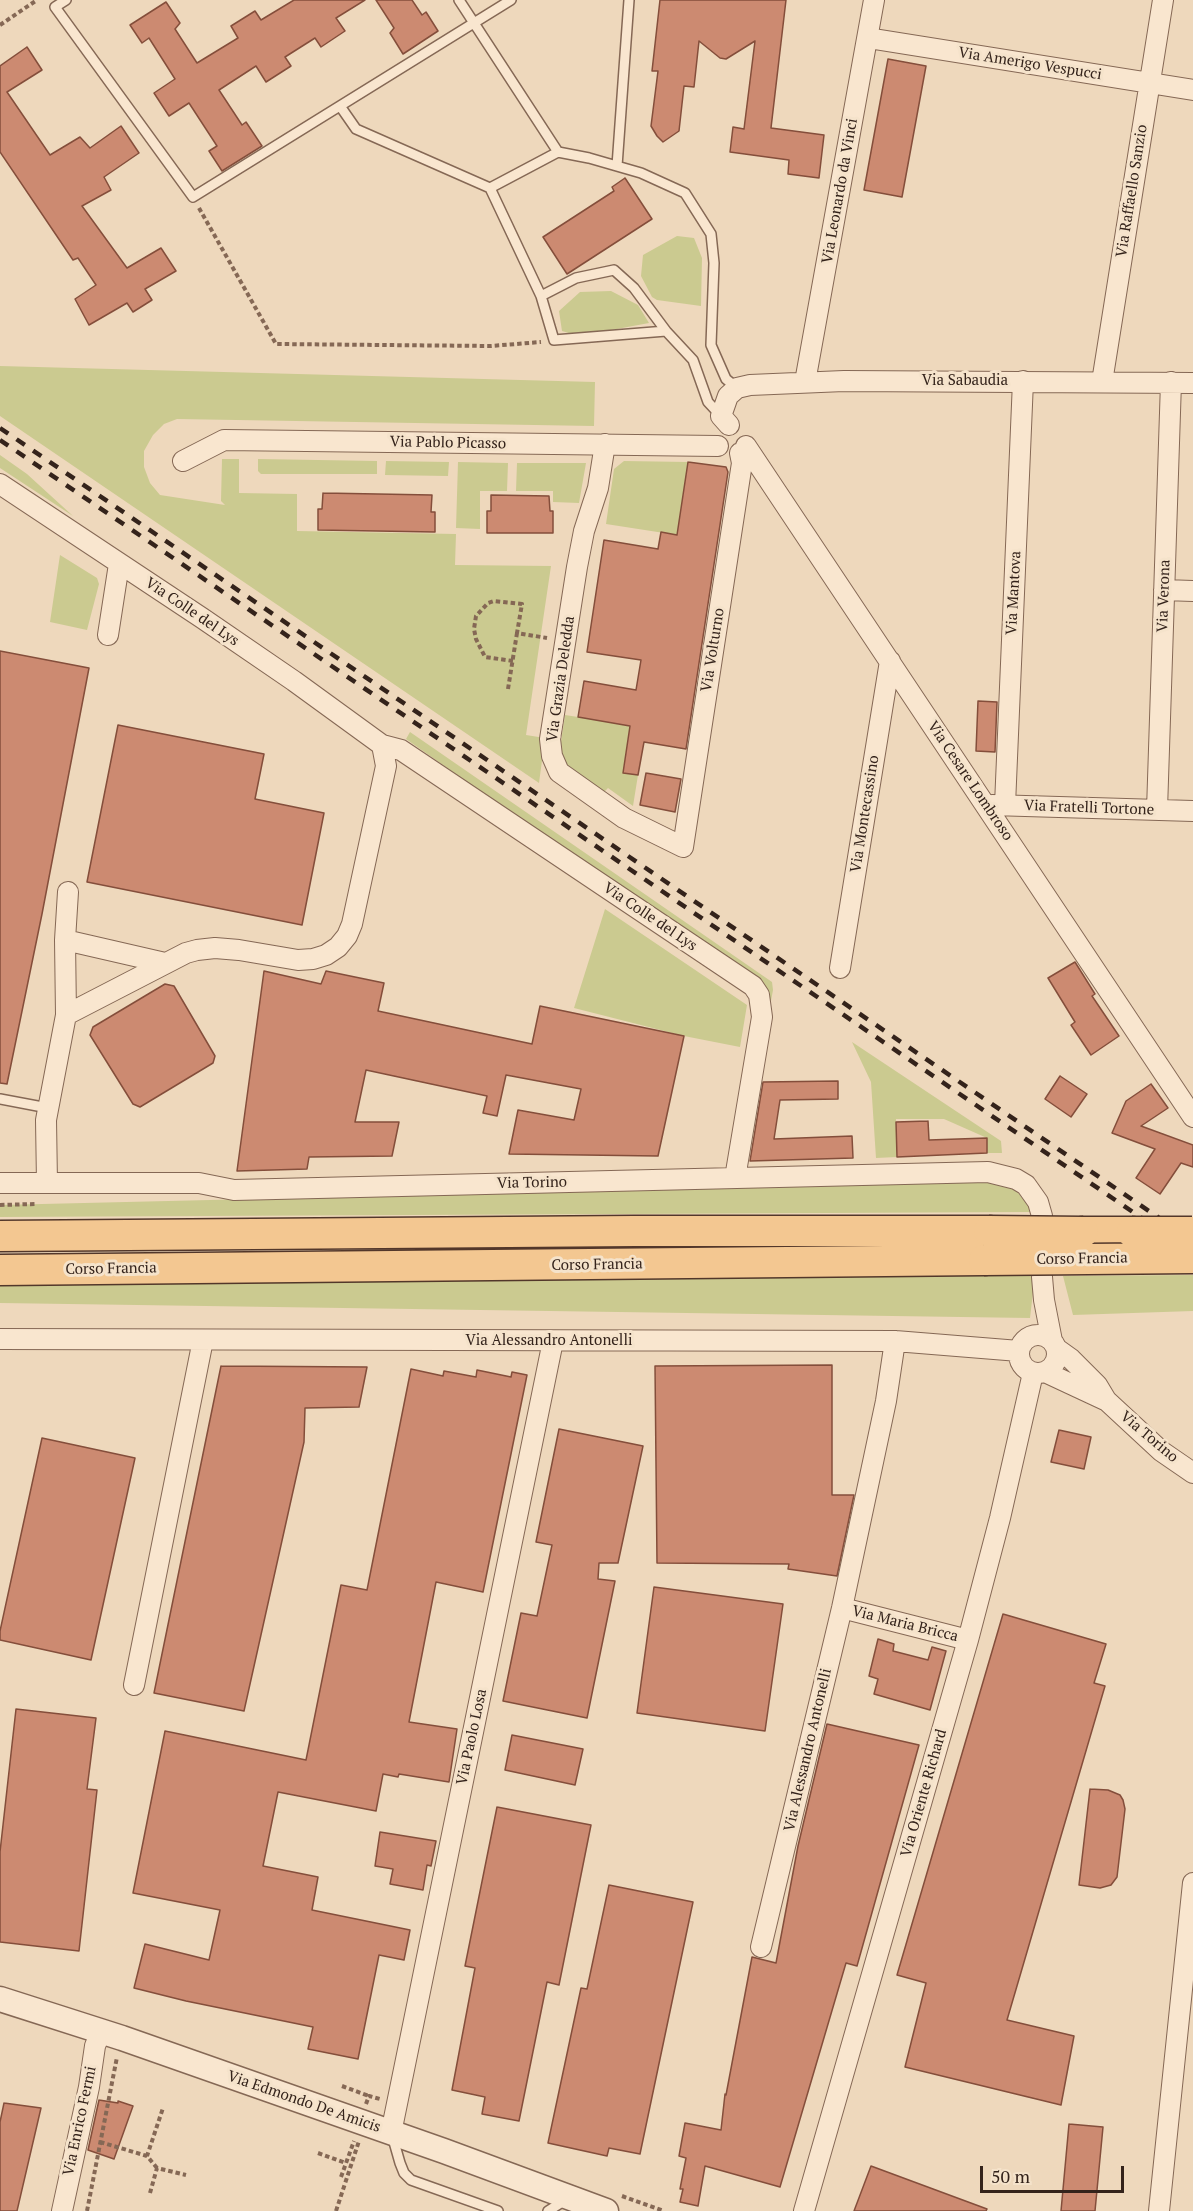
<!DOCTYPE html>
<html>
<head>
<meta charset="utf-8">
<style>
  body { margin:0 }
  #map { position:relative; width:1193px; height:2211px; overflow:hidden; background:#eed8bc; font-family:"PT Serif",serif }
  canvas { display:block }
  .scale { position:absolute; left:980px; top:2166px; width:144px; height:27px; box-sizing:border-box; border:3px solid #34231b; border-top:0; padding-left:8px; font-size:18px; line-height:21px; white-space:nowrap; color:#34231b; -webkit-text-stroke:4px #f5e3cb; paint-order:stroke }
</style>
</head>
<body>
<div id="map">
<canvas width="1193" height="2211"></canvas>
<div class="scale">50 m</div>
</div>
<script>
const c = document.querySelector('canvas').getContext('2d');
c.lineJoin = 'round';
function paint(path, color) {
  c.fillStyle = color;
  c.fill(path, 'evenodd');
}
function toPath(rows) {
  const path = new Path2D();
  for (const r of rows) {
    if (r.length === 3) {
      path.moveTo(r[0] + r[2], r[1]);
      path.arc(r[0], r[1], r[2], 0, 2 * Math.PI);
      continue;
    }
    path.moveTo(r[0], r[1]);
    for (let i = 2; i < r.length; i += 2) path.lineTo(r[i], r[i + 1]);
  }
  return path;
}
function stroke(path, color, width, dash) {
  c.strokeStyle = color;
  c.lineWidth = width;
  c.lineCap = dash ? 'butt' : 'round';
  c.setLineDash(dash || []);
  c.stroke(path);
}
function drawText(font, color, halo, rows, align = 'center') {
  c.font = font + ' "PT Serif",serif';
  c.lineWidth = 6;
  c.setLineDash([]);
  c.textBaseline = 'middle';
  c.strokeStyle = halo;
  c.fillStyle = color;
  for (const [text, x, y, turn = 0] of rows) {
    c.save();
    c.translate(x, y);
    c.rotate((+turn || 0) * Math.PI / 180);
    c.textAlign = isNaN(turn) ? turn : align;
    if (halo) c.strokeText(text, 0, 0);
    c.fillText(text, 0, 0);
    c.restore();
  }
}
const green = toPath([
  [677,236,694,238,702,258,701,306,657,300,652,297,641,276,643,255],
  [611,291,638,305,649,323,579,336,562,331,559,311,580,292],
  [0,366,595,382,594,426,177,419,164,424,153,435,144,451,144,467,150,483,160,495,225,505,221,501,222,459,239,459,239,493,297,494,297,531,456,534,455,565,551,566,526,735,545,738,539,783,0,416],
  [0,455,27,474,73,516,0,468],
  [258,459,377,461,377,474,261,474,258,471],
  [386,461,449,462,448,476,385,475],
  [624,461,688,462,677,535,606,524,614,469],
  [458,462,508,463,507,491,480,491,480,529,456,528],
  [517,463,586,463,579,503,553,502,553,491,516,491],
  [60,555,97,578,99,584,87,630,50,622],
  [565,715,630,725,623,772,638,775,633,806,608,788,602,794,565,769,559,755],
  [410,732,772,982,773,990,768,1017,763,990,406,739],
  [605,909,747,1005,740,1047,684,1036,574,1008],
  [852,1042,1001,1141,1002,1153,987,1153,987,1138,944,1119,896,1119,897,1157,876,1158,871,1082],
  [1009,1181,1033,1212,0,1217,0,1205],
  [1035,1275,1030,1318,0,1303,0,1284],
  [1193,1275,1193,1311,1073,1315,1063,1276]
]);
const building = toPath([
  [294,0,365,0,336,18,345,31,321,47,315,38,285,57,291,66,266,82,256,66,219,90,242,125,246,122,262,146,222,171,209,151,217,146,189,103,169,116,154,93,175,79,149,38,142,43,130,25,166,2,180,23,175,29,197,63,238,38,231,26,255,11,261,20,294,0],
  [376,0,412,0,422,15,426,12,438,31,403,54,390,33,394,28,376,0],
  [660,0,786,0,771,128,824,135,819,178,788,174,789,160,730,152,733,127,744,129,755,41,726,59,720,58,699,41,694,87,684,86,679,131,663,142,657,136,651,126,658,71,652,71,660,0],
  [27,47,42,70,7,92,50,155,80,137,90,148,121,126,139,153,104,177,111,190,82,206,127,268,161,248,176,271,145,289,152,300,133,312,127,303,89,325,75,299,96,285,78,258,73,260,0,152,0,66,27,47],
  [888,59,926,66,902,197,864,190,888,59],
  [625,178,652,219,567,274,543,237,614,191,612,187,625,178],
  [688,462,726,467,728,472,686,749,644,742,638,775,623,773,630,726,578,717,584,681,636,690,641,660,587,652,604,540,658,549,661,532,677,535,688,462],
  [323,493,432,495,431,512,435,512,435,532,318,530,318,509,322,509,323,493],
  [491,495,549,496,550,511,553,511,553,533,487,533,487,511,491,511,491,495],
  [0,651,89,668,42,914,7,1084,0,1083,0,651],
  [978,701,997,702,995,752,976,751,978,701],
  [118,725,264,754,255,799,324,813,302,925,87,882,118,725],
  [646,773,681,779,675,812,640,805,646,773],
  [1075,962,1095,994,1092,996,1119,1036,1091,1055,1071,1025,1075,1022,1048,978,1075,962],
  [264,971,321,984,326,971,384,983,378,1011,532,1044,540,1006,684,1036,658,1156,509,1154,518,1110,574,1120,581,1089,506,1075,497,1116,483,1113,487,1096,366,1070,355,1122,399,1122,392,1156,309,1157,307,1169,237,1171,264,971],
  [165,984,174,986,215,1056,213,1063,140,1107,133,1104,90,1035,93,1027,165,984],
  [1060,1076,1087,1094,1071,1117,1045,1099,1060,1076],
  [838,1081,838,1099,780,1100,774,1139,852,1136,853,1158,750,1161,763,1082,838,1081],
  [1151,1084,1168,1108,1141,1126,1193,1145,1193,1167,1181,1163,1160,1194,1136,1178,1155,1149,1112,1133,1126,1101,1151,1084],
  [928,1121,929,1140,987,1138,987,1153,897,1157,896,1122,928,1121],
  [832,1365,832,1495,854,1495,837,1576,788,1569,789,1564,657,1563,655,1366,832,1365],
  [221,1366,367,1367,359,1407,305,1408,304,1442,244,1711,154,1693,221,1366],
  [411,1369,443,1376,444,1371,476,1377,477,1370,511,1377,512,1372,527,1375,483,1592,436,1582,409,1722,457,1729,449,1782,399,1774,398,1777,383,1774,376,1811,278,1792,263,1866,318,1877,312,1910,410,1930,404,1960,379,1955,358,2059,308,2049,313,2027,186,2001,134,1988,145,1944,209,1960,220,1910,133,1893,165,1731,306,1760,341,1585,367,1590,411,1369],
  [559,1429,643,1446,618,1563,599,1563,598,1579,615,1581,587,1718,503,1701,521,1613,537,1616,552,1545,536,1542,559,1429],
  [1059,1430,1091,1437,1084,1469,1051,1462,1059,1430],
  [42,1438,135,1458,91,1660,0,1640,0,1631,42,1438],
  [654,1587,783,1604,765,1731,637,1713,654,1587],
  [1003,1614,1106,1644,1094,1683,1105,1686,1007,2020,1074,2036,1061,2105,905,2067,926,1983,897,1975,1003,1614],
  [878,1639,894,1644,893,1651,928,1660,932,1647,946,1651,930,1710,874,1694,878,1679,869,1676,878,1639],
  [16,1709,96,1718,87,1789,97,1790,79,1951,0,1942,0,1852,16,1709],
  [827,1724,919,1745,857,1966,846,1963,780,2187,705,2166,698,2206,680,2202,683,2189,680,2189,686,2158,679,2156,685,2123,721,2130,725,2094,726,2095,752,1957,776,1963,798,1846,827,1724],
  [512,1735,583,1749,575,1785,505,1770,512,1735],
  [1090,1789,1108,1790,1120,1795,1123,1800,1125,1809,1117,1877,1111,1885,1100,1888,1079,1885,1090,1789],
  [497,1807,591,1825,559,1985,547,1982,519,2121,482,2114,485,2097,452,2090,475,1968,465,1966,497,1807],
  [380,1832,436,1841,431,1866,427,1865,423,1890,390,1884,393,1869,375,1866,380,1832],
  [609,1885,693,1902,640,2154,609,2148,607,2156,548,2143,581,1988,587,1989,609,1885],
  [99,2100,118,2103,118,2101,133,2106,114,2159,88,2150,99,2100],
  [4,2103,41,2108,17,2211,0,2211,0,2122,4,2103],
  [1069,2124,1103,2127,1095,2211,1061,2211,1069,2124],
  [871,2166,987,2209,986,2211,854,2211,871,2166]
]);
const path = toPath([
  [0,25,37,0],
  [199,208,276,344,491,346,541,342],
  [513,661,485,657,476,639,474,629,476,616,488,603,494,601,522,604,517,633,547,638],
  [508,689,517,633],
  [0,1205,35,1204],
  [342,2086,369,2096],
  [366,2104,369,2096,380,2099],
  [100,2142,147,2156],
  [318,2153,346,2163],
  [157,2168,147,2156,163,2108],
  [341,2177,354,2141],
  [150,2193,157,2168,186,2175],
  [622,2196,664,2211],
  [87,2211,117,2057],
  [336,2211,359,2141]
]);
const service = toPath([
  [66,0,55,7,193,197,511,0],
  [459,0,558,152,589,158,641,173,685,193,711,234,714,263,711,345,726,379,737,388],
  [340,106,356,129,490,188,558,152],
  [617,166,629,0],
  [490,188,541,296,554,340,666,331,693,360,708,402,721,416],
  [541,296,576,278,614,270,634,288,666,331],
  [0,1099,48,1108],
  [392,2135,400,2163,404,2173,411,2180,498,2211],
  [548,2211,567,2199]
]);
const minor = toPath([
  [868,38,1193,90],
  [805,382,874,0],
  [1102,382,1163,0],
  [729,425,721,416,728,396,737,388,750,385,844,381,1193,383],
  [605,444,598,488,584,531,577,567,550,739,552,756,559,772,624,818,683,847,742,463,740,453],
  [746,446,1193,1117],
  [183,461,224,440,718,446],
  [0,484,202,618,294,681,382,745,401,750,753,986,759,995,762,1017,735,1178],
  [1164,590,1193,591],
  [108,635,119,564],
  [992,805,1193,811],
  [1005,805,1023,381],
  [1157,810,1171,382],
  [65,940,165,963],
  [840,968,890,661],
  [66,1015,186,953,197,950,215,948,239,950,298,960,313,959,326,955,338,947,347,936,352,924,386,766,382,745],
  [0,1183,199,1183,234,1190,988,1172,1016,1179,1026,1185,1038,1202,1042,1216],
  [47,1183,46,1120,66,1015,65,940,68,892],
  [1042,1277,1044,1300,1052,1341],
  [1038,1354,19],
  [0,1339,895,1341,1019,1351],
  [1057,1349,1071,1359,1097,1385,1106,1400,1161,1451,1193,1473],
  [1045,1372,1105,1400],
  [842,1608,968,1640],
  [134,1685,203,1340],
  [761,1947,842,1608,886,1401,895,1341],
  [391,2133,553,1341],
  [62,2211,89,2087,95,2046,101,2031],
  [804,2211,968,1640,1000,1518,1033,1373],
  [1159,2211,1193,1883]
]);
const tertiary = toPath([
  [0,1999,122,2038,444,2151,606,2211]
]);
const primary = toPath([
  [1083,1232,1132,1232],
  [0,1236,635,1231,989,1231],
  [0,1270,984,1260]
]);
const rail = toPath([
  [0,428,1193,1241],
  [0,440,1193,1253]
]);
const primaryBridge = toPath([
  [989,1231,1083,1232],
  [1132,1232,1192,1232],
  [984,1260,1193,1258]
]);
const streetNames = [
  ["Via Amerigo Vespucci",1030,64,9],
  ["Via Leonardo da Vinci",840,191,-80],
  ["Via Raffaello Sanzio",1132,191,-81],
  ["Via Sabaudia",965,381],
  ["Via Pablo Picasso",448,443,1],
  ["Via Mantova",1014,593,-87],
  ["Via Verona",1164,596,-88],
  ["Via Colle del Lys",192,612,34],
  ["Via Volturno",713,650,-81],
  ["Via Grazia Deledda",561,679,-82],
  ["Via Cesare Lombroso",970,781,56],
  ["Via Fratelli Tortone",1089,808,2],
  ["Via Montecassino",865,814,-81],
  ["Via Colle del Lys",650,917,34],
  ["Via Torino",532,1183,-1],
  ["Corso Francia",1082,1259,-1],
  ["Corso Francia",597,1265,-1],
  ["Corso Francia",111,1269,-1],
  ["Via Alessandro Antonelli",549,1341],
  ["Via Torino",1149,1437,40],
  ["Via Maria Bricca",905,1624,14],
  ["Via Paolo Losa",472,1737,-78],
  ["Via Alessandro Antonelli",808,1750,-77],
  ["Via Oriente Richard",924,1793,-74],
  ["Via Edmondo De Amicis",304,2102,19],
  ["Via Enrico Fermi",80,2121,-78]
];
paint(green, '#cbca90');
paint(building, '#cc8a71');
stroke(building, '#844e3b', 1.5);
stroke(service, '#856855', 12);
stroke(minor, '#856855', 22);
stroke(tertiary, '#856855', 27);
stroke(primary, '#52372a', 33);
stroke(path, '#856855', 4, [4.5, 3]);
stroke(service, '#f9e6cf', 9);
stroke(minor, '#f9e6cf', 20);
stroke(tertiary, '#f9e6cf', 24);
stroke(primary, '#f3c791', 30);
stroke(rail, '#34231b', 4.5, [10, 10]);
stroke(primaryBridge, '#52372a', 33, []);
stroke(primaryBridge, '#f3c791', 30);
drawText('15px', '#34231b', '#f5e3cb', streetNames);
</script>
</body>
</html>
